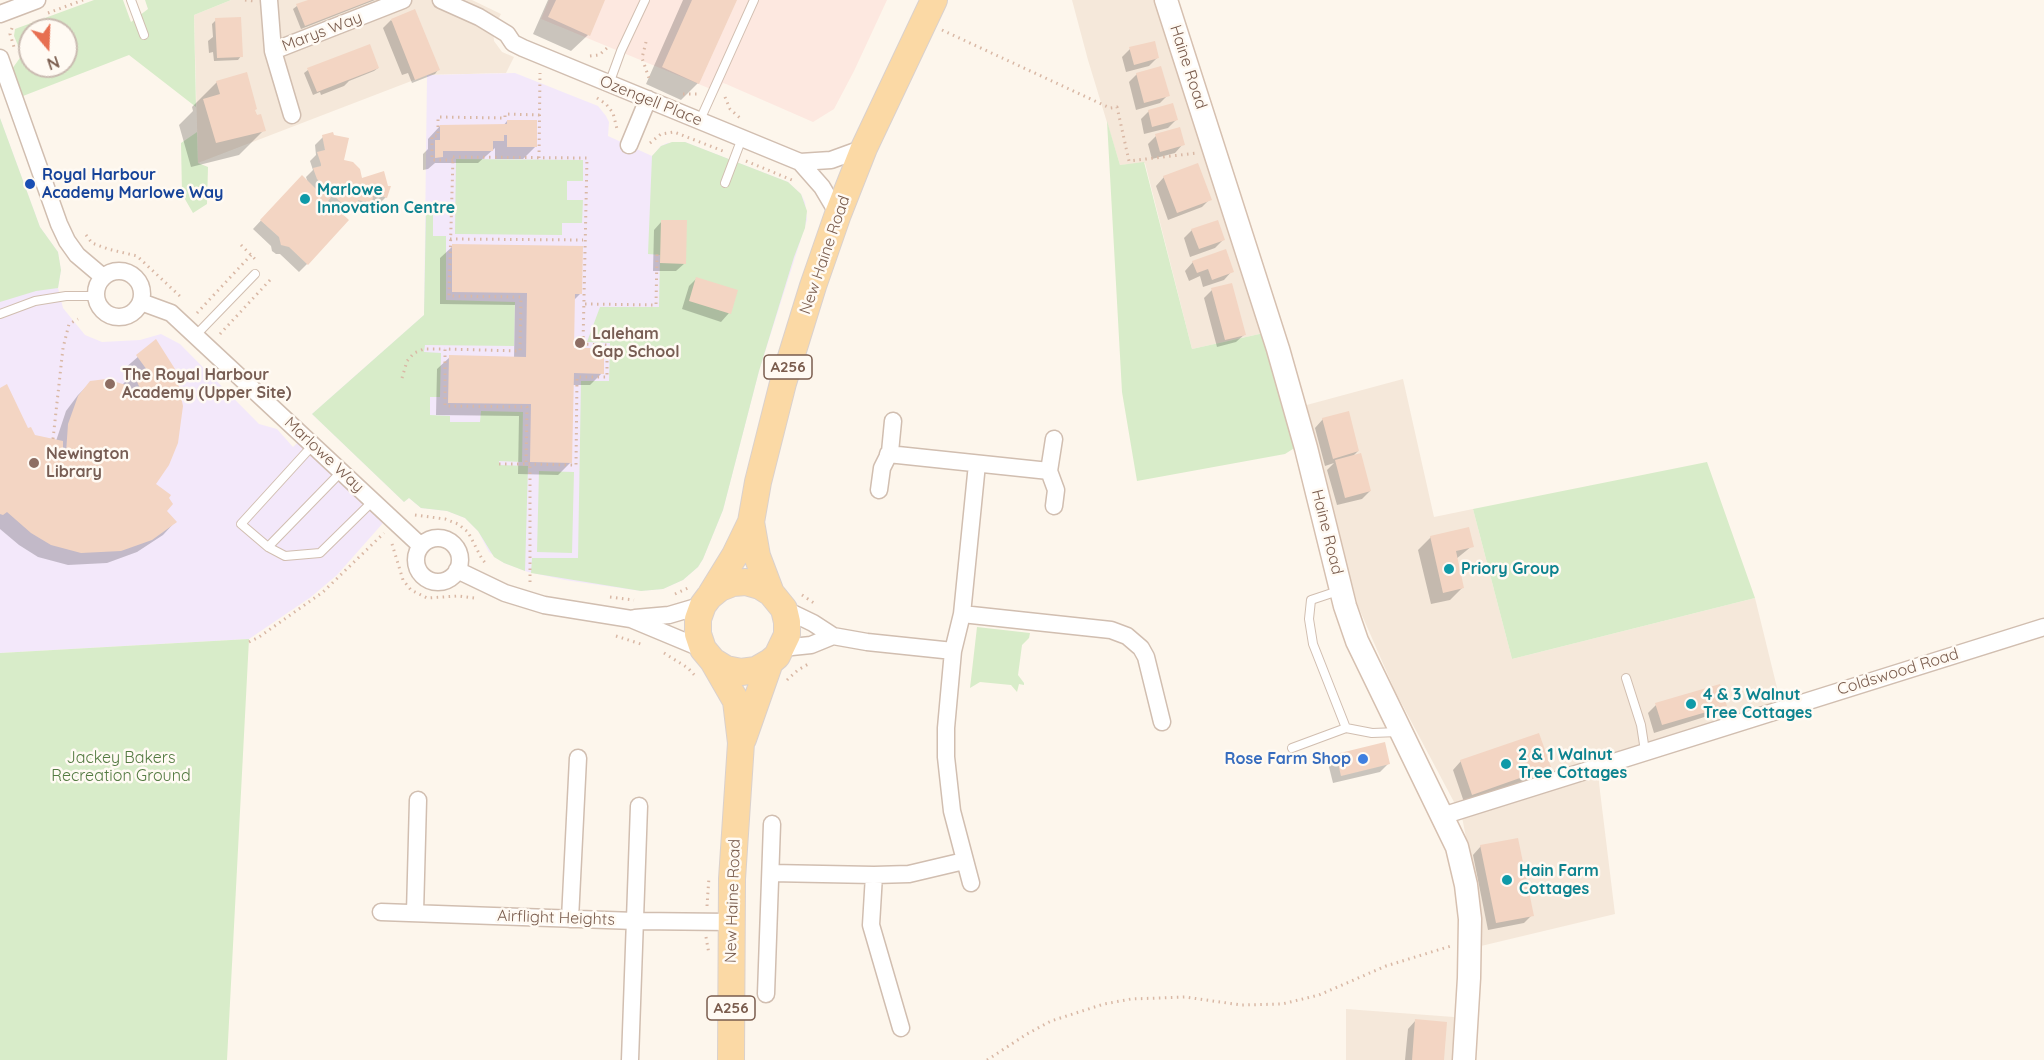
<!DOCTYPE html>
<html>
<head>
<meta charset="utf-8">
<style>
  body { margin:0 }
  #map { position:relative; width:2044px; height:1060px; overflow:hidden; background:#fdf6ec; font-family:Quicksand,sans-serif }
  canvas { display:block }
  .north { position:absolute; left:18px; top:18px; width:60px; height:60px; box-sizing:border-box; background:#fffaf3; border:2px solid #cabbb1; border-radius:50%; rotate:161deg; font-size:16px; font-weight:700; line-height:24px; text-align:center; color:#7a5c4d }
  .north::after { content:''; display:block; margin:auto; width:21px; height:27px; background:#e76f51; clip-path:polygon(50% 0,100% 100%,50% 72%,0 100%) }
</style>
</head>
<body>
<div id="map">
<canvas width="2044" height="1060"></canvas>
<div class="north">N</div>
</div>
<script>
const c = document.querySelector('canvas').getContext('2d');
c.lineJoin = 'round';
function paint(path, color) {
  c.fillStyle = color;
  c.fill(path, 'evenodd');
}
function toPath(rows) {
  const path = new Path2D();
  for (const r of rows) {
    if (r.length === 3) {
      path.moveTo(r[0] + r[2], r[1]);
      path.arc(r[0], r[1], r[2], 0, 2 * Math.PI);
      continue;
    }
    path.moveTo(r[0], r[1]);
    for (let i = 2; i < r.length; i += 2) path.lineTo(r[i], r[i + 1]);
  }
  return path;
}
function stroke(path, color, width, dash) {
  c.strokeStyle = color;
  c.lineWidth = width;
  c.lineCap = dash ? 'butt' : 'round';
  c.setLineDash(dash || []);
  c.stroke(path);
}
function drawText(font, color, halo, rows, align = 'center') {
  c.font = font + ' Quicksand,sans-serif';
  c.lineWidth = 5;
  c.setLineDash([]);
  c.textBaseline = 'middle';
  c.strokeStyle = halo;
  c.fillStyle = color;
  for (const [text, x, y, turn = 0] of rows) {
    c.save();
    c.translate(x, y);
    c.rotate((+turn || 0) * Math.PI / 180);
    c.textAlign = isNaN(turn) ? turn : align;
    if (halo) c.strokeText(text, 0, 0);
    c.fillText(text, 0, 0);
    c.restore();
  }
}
const residential = toPath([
  [231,0,472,0,501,14,493,29,494,41,502,52,514,57,506,73,427,75,198,163,194,15],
  [1072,0,1155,0,1264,333,1192,349,1145,163,1120,165,1088,60],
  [1403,379,1434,517,1473,509,1512,659,1755,598,1781,704,1599,760,1599,783,1615,914,1481,946,1477,894,1462,817,1395,691,1358,606,1303,406],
  [1346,1009,1454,1017,1455,1060,1346,1060]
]);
const commercial = toPath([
  [549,0,887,0,854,71,834,109,813,122,726,84,723,83,718,92,541,19]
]);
const education = toPath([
  [515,73,598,106,606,116,609,122,608,136,652,156,661,146,667,143,685,142,788,182,801,194,805,202,807,220,759,371,723,510,703,559,698,567,683,580,663,589,641,591,565,580,528,572,504,563,489,552,478,531,465,518,447,511,421,508,409,498,404,502,312,414,424,315,427,75],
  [0,118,40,227,58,252,61,270,58,288,63,308,85,335,102,342,140,340,161,334,180,344,259,424,277,429,293,447,298,442,383,523,337,575,311,597,249,639,0,653]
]);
const green = toPath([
  [94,0,123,0,131,22,148,9,145,0,231,0,194,15,196,107,129,55,23,96,12,69,22,55,14,36,15,29],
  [30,30,66,30,66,66,30,66],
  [0,118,40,227,58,252,61,270,58,288,36,291,0,302],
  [1107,121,1120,165,1144,162,1192,349,1264,333,1296,447,1285,454,1137,481,1122,392],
  [197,132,198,163,208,167,207,204,193,213,182,194,181,143],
  [672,142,685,142,788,182,801,194,807,211,805,228,794,257,759,371,723,510,703,559,698,567,683,580,663,589,641,591,531,573,532,558,578,558,581,381,609,381,610,343,587,342,600,307,659,307,660,255,648,254,652,156,661,146],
  [456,159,583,160,583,181,567,181,567,200,583,200,582,223,562,223,562,235,455,234],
  [426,210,433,210,433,236,446,236,446,300,515,302,514,346,425,345,424,352,441,353,440,397,430,397,430,415,450,416,450,422,480,422,481,411,523,412,522,462,499,461,499,465,528,466,525,571,504,563,494,557,478,531,465,518,447,511,421,508,409,498,404,502,312,414,424,315],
  [1707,462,1755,598,1512,659,1473,509],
  [539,471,574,472,572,553,537,552],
  [977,627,1030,633,1029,638,1022,645,1018,675,1024,683,1024,685,1019,684,1017,692,1011,685,980,682,970,688],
  [249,639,227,1060,0,1060,0,653]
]);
const shadow = toPath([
  [312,0,375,0,301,29,293,9,297,6],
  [548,0,604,0,588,35,571,51,533,34],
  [683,0,735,0,698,83,681,100,646,84],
  [216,20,241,56,238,60,214,61,213,52,209,53,208,41,213,37,212,24],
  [391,20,438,70,435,74,412,83,408,73,402,75,383,28],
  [1130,49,1157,58,1149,66,1126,72,1122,57],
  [378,68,374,71,349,81,344,86,321,95,320,92,313,95,304,73,308,70],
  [1137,74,1168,95,1160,103,1136,110,1129,82],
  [217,82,254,110,264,130,239,155,191,167,179,125,193,111,192,107],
  [1149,111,1176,120,1168,128,1144,134,1141,119],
  [507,121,536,146,523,159,495,159,495,148,478,163,435,163,428,169,423,170,423,154,428,149,428,139,440,126,503,126],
  [1156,136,1183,144,1175,153,1152,159,1148,144],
  [323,137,342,161,361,179,386,197,378,205,370,203,363,210,354,209,347,215,340,214,307,264,299,272,280,254,276,254,272,251,271,246,253,229,294,185,308,183,306,177,313,170,310,161,316,155,315,145],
  [1164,177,1210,199,1202,207,1168,220,1156,186],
  [662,221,685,263,676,271,653,271,654,230],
  [1192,230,1223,240,1215,248,1190,257,1184,238],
  [453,246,581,293,573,301,573,349,602,373,590,385,572,385,571,462,558,475,518,474,519,416,436,415,437,369,450,357,514,358,515,305,440,304,440,258],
  [1193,262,1232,271,1224,280,1203,287,1200,276,1189,281,1185,271],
  [697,278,729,313,721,322,682,309,689,286],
  [1212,290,1245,334,1236,342,1217,347,1204,298],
  [155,342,154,485,165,511,175,522,163,535,137,552,107,563,68,565,38,557,19,545,0,529,0,389,27,430,34,436,56,441,66,411,78,395,91,382,122,385,130,377,124,369],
  [1323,419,1358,451,1351,458,1370,491,1362,499,1337,505,1327,470,1334,463,1325,466,1315,428],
  [1431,537,1472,546,1456,559,1463,587,1450,600,1431,604,1418,550],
  [1656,705,1725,705,1717,713,1654,733,1648,713],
  [1336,755,1388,764,1380,772,1333,783,1328,763],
  [1461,761,1550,767,1541,775,1464,802,1453,770],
  [1481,846,1532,915,1524,923,1488,930,1473,855],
  [1416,1020,1442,1060,1405,1060,1408,1029]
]);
const building = toPath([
  [308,0,372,0,305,26,296,4],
  [556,0,605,0,590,36,548,17],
  [692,0,737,0,699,84,662,67],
  [415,9,440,70,415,80,391,19],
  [241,17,243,57,217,58,215,18],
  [1155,41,1159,58,1134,65,1129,47],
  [370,44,379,68,317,92,307,68],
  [1161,66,1170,96,1144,103,1136,73],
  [247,72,257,109,255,110,257,115,261,114,266,131,216,143,203,99,220,94,216,81],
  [1173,103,1178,120,1152,127,1148,110],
  [507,120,537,120,537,147,507,147,507,135,504,135,504,141,493,141,493,151,443,151,443,157,435,158,435,140,440,140,440,125,507,124],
  [1180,127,1185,145,1160,152,1155,134],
  [333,132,334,135,349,138,344,160,353,162,360,169,362,178,384,171,388,186,391,186,387,198,376,194,373,196,372,203,358,200,357,208,345,206,333,195,328,201,349,220,308,265,289,247,281,245,279,237,260,220,302,175,321,194,325,188,317,179,313,168,321,166,321,164,317,152,325,150,322,135],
  [1198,163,1212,200,1177,213,1163,176],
  [661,220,687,220,686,264,660,263],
  [1218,220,1225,240,1199,249,1191,229],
  [452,244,583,246,582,294,575,294,574,348,604,348,604,374,574,373,572,463,530,462,531,404,448,403,449,355,526,357,527,293,452,292],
  [1226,249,1234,272,1212,280,1208,269,1197,273,1192,261],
  [696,277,738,290,731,314,689,301],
  [1232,283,1246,335,1225,340,1211,288],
  [156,339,175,369,183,406,178,443,169,465,156,484,171,495,169,498,173,504,167,511,177,522,152,540,121,551,81,553,51,545,31,533,7,512,3,515,0,514,0,388,7,384,28,428,31,427,35,435,63,441,63,455,66,453,68,424,78,396,90,381,106,379,126,385,136,393,141,391,133,372,140,370,143,373,147,370,136,355],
  [1349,411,1359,451,1333,459,1322,418],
  [1361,453,1371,491,1345,498,1335,460],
  [1469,527,1474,547,1456,551,1464,588,1443,593,1430,536],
  [1720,684,1727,706,1662,725,1655,703],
  [1539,733,1551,767,1472,795,1460,760],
  [1385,742,1390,764,1341,776,1336,754],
  [1518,838,1534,916,1496,923,1480,845],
  [1415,1019,1447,1022,1444,1060,1412,1060]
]);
const path = toPath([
  [245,0,254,1],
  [48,13,83,0],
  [12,28,10,34,14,47],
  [942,30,1110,108,1117,107,1129,161,1197,153],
  [646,42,642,58,650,81],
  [590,56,599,55,607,48],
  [683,94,697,94],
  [725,97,730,109,740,118],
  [597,98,606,104,613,113,617,129],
  [650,143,661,134,674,132,723,151],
  [453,157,587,158,583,344,607,345,607,377,577,377,576,465,526,464,527,407,445,406,445,349,520,351,521,297,449,296,453,157],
  [539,158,540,73],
  [453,160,432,160,432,136,438,136,438,117,505,118,505,114,540,115],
  [746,161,792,180],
  [86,235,92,243,108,249,137,256,183,299],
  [450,239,583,240],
  [241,245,256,260],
  [585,304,656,305,657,254],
  [197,313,251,255],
  [220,334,271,279],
  [402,378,407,361,414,353,424,349,445,349],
  [53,439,63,348,69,324,78,319],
  [499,464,526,464],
  [415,515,445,519,458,524,468,532,482,559,487,565],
  [392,544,403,580,411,590,427,598,458,596,474,598],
  [530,582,530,464],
  [675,594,688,588],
  [802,595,814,603],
  [610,597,634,600],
  [616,636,644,645],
  [249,642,259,637,323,592,384,533],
  [664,653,688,668,697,678],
  [787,680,798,670,810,663],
  [707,906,709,877],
  [706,937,709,954],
  [987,1060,1027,1034,1051,1021,1104,1004,1131,999,1185,997,1241,1005,1282,1004,1319,995,1386,966,1451,946]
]);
const lane = toPath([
  [131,0,144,35],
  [609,84,621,51,645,0],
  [700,120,754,0],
  [725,183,742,138],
  [0,314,35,301,66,296,96,296],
  [196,335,255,274],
  [342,471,268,547,285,556,320,553,373,501],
  [268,547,241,524,313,445],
  [1626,678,1641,725,1645,751],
  [1346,728,1372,733,1399,732],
  [1292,748,1346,728,1313,644,1309,619,1311,600,1341,590]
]);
const street = toPath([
  [269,0,273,51,292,115],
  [441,0,479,17,507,34,513,43,523,48,800,162,822,187,838,214],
  [0,14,37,0],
  [273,51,403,0],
  [0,58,59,224,67,241,77,255,103,277],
  [629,145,648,99],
  [800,162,831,160,864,148],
  [119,294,23],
  [141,302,171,313,421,546],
  [1054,439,1049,471,1056,490,1054,506],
  [888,454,1049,471],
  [879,490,882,468,890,452,893,421],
  [438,560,22],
  [457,570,505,593,544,605,631,619,703,649],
  [784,609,813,623,833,636,867,642,953,651],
  [962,614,1111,630,1127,636,1141,648,1146,657,1162,722],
  [635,618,669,615,703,605],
  [782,648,811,645,833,636],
  [1442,816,2044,627],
  [771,873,874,875,909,874,964,861],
  [874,875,871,925,901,1028],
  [971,883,952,811,946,757,946,728,953,651,962,614,977,464],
  [381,912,635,921,732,922],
  [415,913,418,800],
  [570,919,578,758],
  [766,994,772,824],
  [630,1060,639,806]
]);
const secondary = toPath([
  [1166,0,1278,349,1306,448,1345,606,1357,641,1457,847,1466,885,1470,919,1469,978,1464,1060]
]);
const primary = toPath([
  [751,522,757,556,771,593],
  [711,594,735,555,751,522,758,482,783,383,813,286,838,214,864,148,934,0],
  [713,661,726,669,741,672,756,670,770,662,777,656,787,635,787,622,784,609,771,593,760,586,746,582,733,583,720,588,709,597,703,605,698,619,698,634,703,649,713,661,736,701,741,743,732,879,731,1060],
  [743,739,770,662]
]);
const markers = [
  [30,184,6,"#1a4fb4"],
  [305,199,6,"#0f9aa8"],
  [580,343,6,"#8d6e63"],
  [110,384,6,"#8d6e63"],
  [34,463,6,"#8d6e63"],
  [1449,569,6,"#0f9aa8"],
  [1691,704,6,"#0f9aa8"],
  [1363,759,6,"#3f7fe0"],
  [1506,764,6,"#0f9aa8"],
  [1507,880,6,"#0f9aa8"]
];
const shields = [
  [788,367,48],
  [731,1008,48]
];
const shieldNames = [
  ["A256",788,367],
  ["A256",731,1008]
];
const streetNames = [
  ["Marys Way",322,32,-21],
  ["Haine Road",1188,67,72],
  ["Ozengell Place",651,101,22],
  ["New Haine Road",825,255,-71],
  ["Marlowe Way",324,455,43],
  ["Haine Road",1327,532,76],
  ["Coldswood Road",1898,672,-17],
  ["New Haine Road",733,901,-88],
  ["Airflight Heights",556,918,2]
];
const transitNames = [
  ["Royal Harbour",42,175],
  ["Academy Marlowe Way",42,193]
];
const cultureNames = [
  ["Marlowe",317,190],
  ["Innovation Centre",317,208],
  ["Priory Group",1461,569],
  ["4 & 3 Walnut",1703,695],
  ["Tree Cottages",1703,713],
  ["2 & 1 Walnut",1518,755],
  ["Tree Cottages",1518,773],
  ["Hain Farm",1519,871],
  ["Cottages",1519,889]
];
const educationNames = [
  ["Laleham",592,334],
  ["Gap School",592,352],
  ["The Royal Harbour",122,375],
  ["Academy (Upper Site)",122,393],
  ["Newington",46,454],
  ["Library",46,472]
];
const parkNames = [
  ["Jackey Bakers",121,758],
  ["Recreation Ground",121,776]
];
const shopNames = [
  ["Rose Farm Shop",1351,759]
];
paint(residential, '#f5e8da');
paint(commercial, '#fde8e0');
paint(education, '#f3e8fa');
paint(green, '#d8ecc9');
paint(shadow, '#0003');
paint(building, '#f3d5c3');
stroke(lane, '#d1beb0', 10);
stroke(street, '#d1beb0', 19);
stroke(secondary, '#d6c0b0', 25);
stroke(primary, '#dad1cd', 28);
stroke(path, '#d9b8a5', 3, [1.5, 4.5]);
stroke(lane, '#fff', 8);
stroke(street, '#fff', 16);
stroke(secondary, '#fff', 22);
stroke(primary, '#fbd9a5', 26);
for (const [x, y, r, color] of markers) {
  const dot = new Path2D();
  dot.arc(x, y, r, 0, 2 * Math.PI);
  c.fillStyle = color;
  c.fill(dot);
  stroke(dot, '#fffaf3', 2);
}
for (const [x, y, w] of shields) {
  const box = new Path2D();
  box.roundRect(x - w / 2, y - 12, w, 24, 4.5);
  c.fillStyle = '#fffaf3';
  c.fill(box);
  stroke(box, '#7a5c4d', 1.5);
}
drawText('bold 15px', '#7a5c4d', null, shieldNames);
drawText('16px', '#7a5c4d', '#fffaf3', streetNames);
drawText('bold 16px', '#164399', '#fffaf3', transitNames, 'left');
drawText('bold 16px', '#0d838f', '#fffaf3', cultureNames, 'left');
drawText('bold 16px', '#785e54', '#fffaf3', educationNames, 'left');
drawText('16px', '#537a41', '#fffaf3', parkNames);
drawText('bold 16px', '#366cbe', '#fffaf3', shopNames, 'right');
</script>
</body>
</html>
